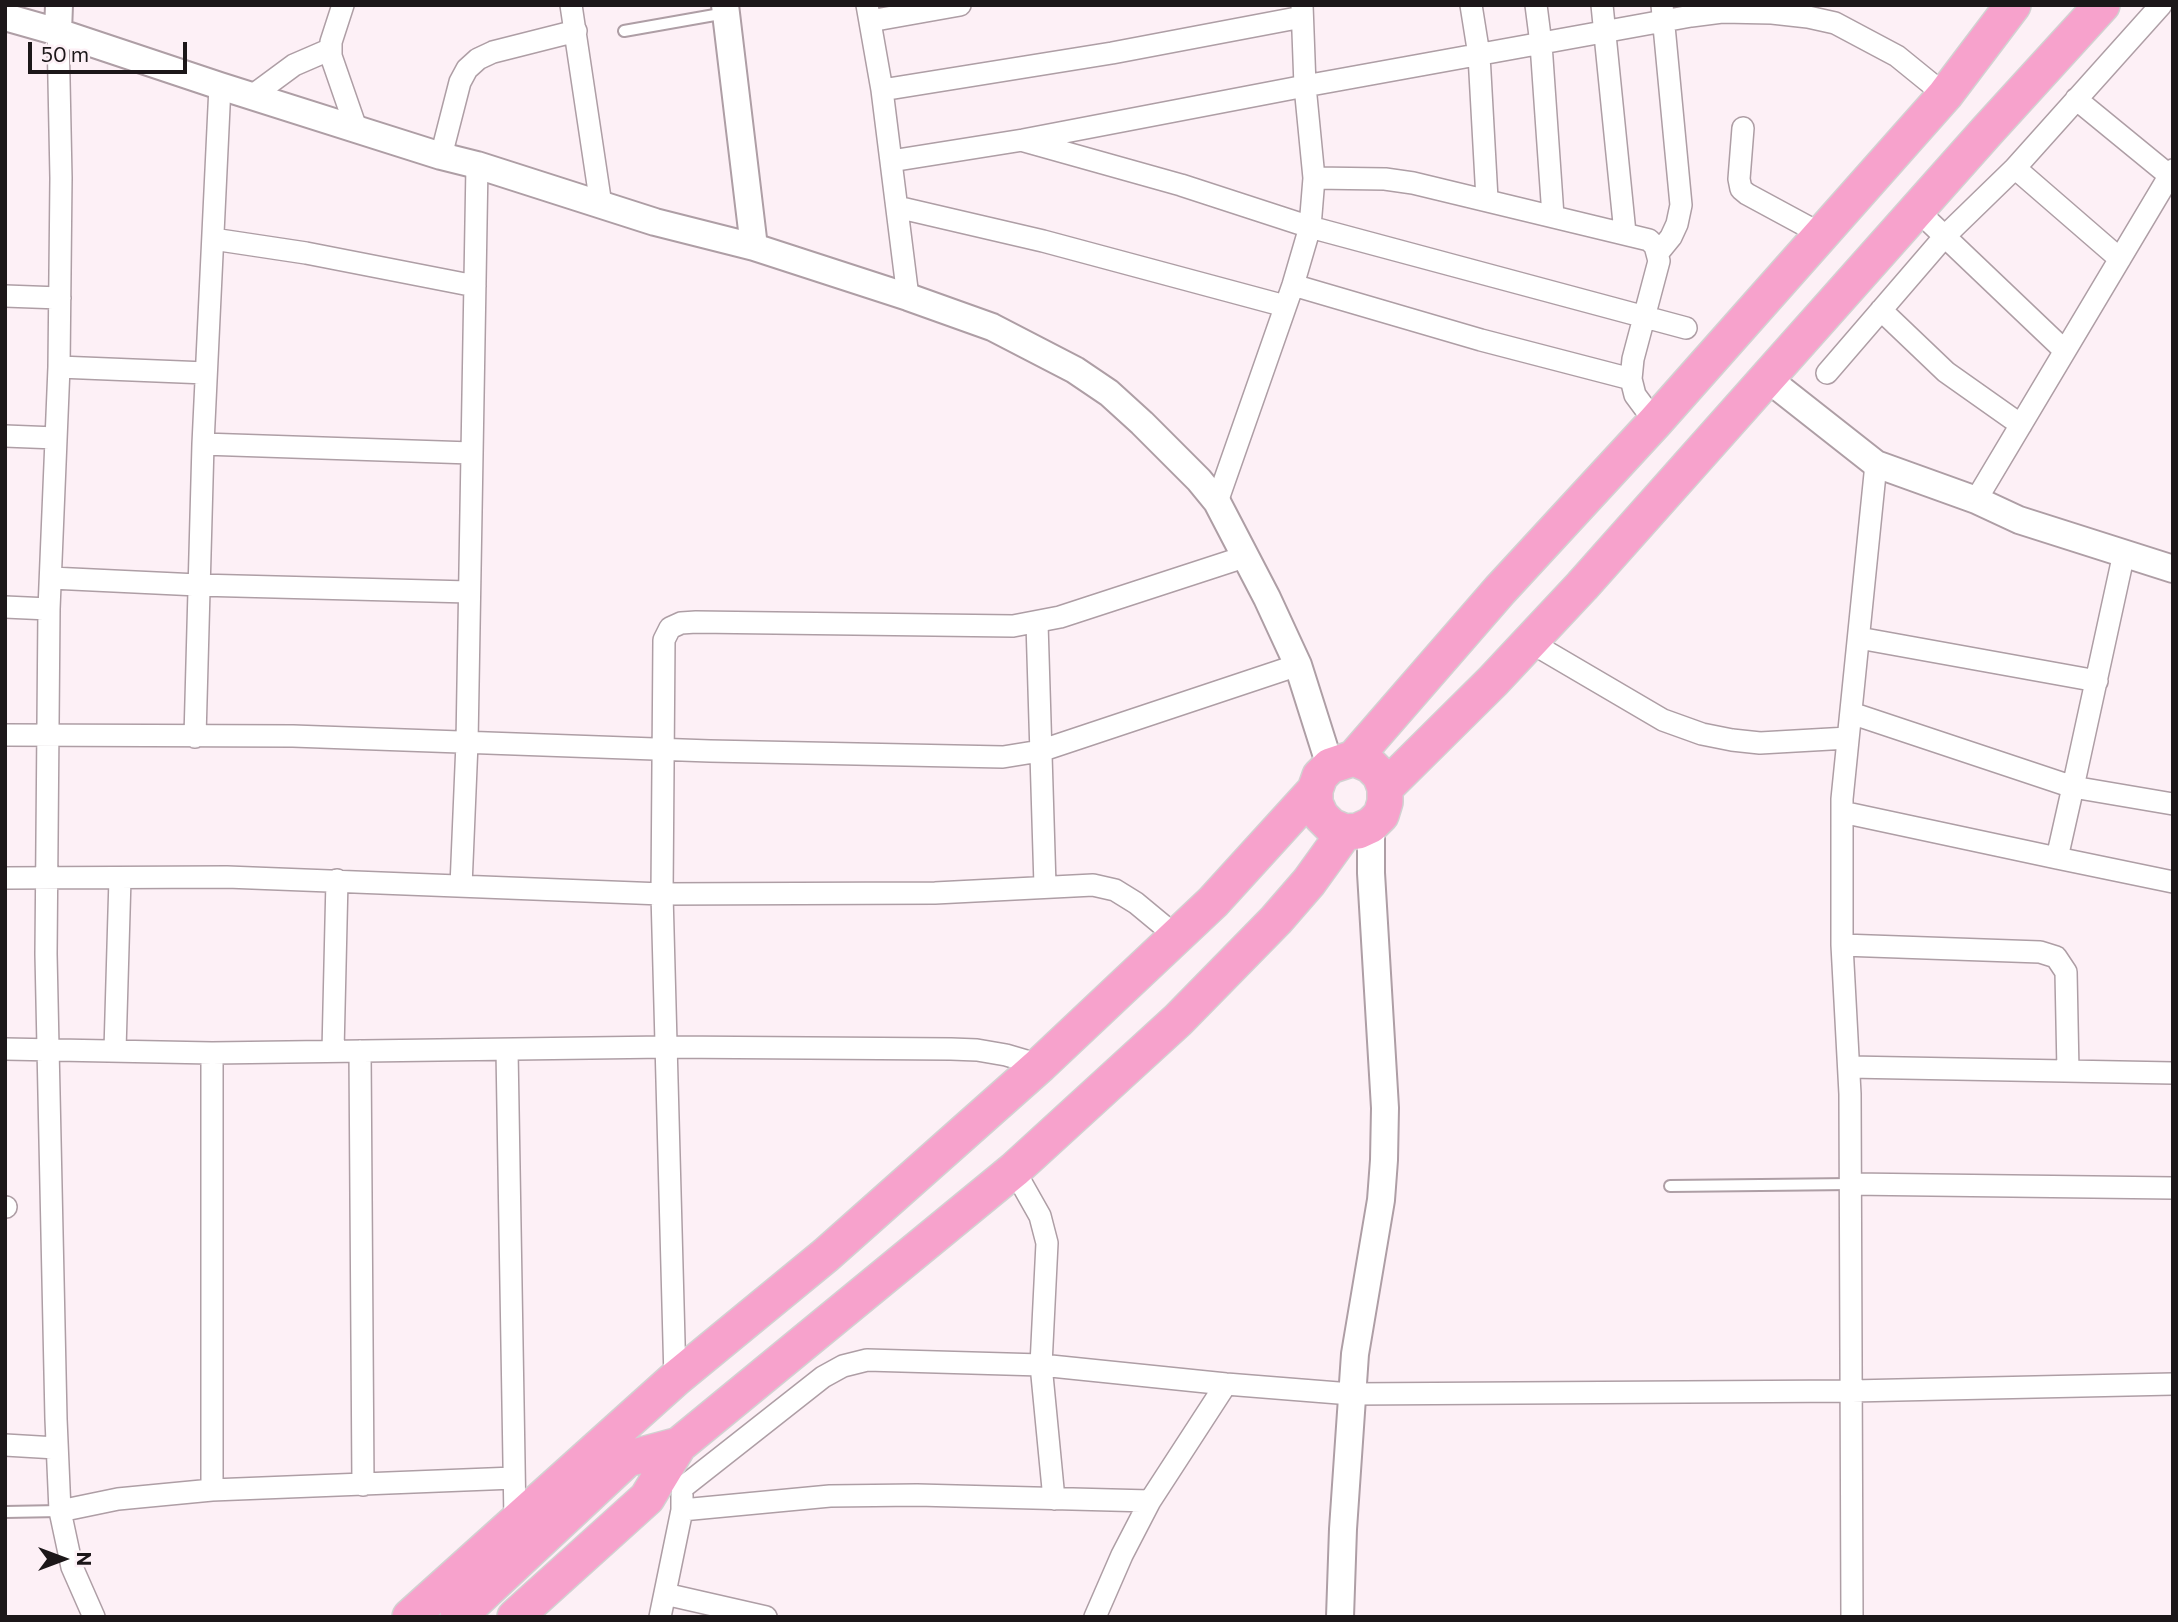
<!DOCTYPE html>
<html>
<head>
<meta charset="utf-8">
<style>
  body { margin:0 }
  #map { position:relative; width:2178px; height:1622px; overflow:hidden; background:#fdf0f6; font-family:Commissioner,sans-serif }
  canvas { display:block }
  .frame { position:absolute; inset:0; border:7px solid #1c1719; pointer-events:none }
  .north { position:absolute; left:28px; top:1524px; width:70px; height:70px; -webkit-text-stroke:5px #fdf0f6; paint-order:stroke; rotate:90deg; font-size:19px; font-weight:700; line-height:28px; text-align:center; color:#1c1719 }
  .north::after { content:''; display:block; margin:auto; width:24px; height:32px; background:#1c1719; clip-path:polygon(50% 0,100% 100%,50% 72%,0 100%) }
  .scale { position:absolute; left:28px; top:42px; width:159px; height:32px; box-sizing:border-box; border:4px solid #1c1719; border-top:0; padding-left:9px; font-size:21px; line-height:24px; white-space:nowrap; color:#1c1719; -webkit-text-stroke:5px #fdf0f6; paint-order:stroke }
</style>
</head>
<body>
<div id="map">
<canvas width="2178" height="1622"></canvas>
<div class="frame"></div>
<div class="north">N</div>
<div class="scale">50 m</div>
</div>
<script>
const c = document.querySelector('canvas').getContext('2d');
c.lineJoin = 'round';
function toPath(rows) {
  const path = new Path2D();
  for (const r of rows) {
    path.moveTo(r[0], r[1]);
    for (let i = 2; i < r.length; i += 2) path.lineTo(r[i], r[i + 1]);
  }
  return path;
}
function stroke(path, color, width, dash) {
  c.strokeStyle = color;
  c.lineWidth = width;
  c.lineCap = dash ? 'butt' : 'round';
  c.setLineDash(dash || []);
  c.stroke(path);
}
const service = toPath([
  [624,31,726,13],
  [1670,1186,1851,1184],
  [5,1512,60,1511]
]);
const minor = toPath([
  [343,5,331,42,331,56,356,128],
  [571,5,601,205],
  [867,5,882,90,908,297],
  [1471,5,1479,55,1487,199],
  [1536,5,1541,44,1553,216],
  [1602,5,1625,233],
  [870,21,960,5],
  [58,32,61,178,59,367,49,609,46,954,56,1419,60,1511,72,1567,94,1617],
  [882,90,1112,53,1302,17],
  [252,96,294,65,331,49],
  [2076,99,2170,176],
  [1743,128,1739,179,1741,189,1747,194,1821,234],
  [1024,141,1181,185,1310,227,1686,328],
  [441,156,460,82,467,69,478,59,493,52,576,31],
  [891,161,1023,140,1305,86,1691,16,1722,12,1772,13,1808,17,1835,23,1897,56,1945,95],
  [2015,168,2120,259],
  [1314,178,1385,179,1413,183,1649,240,1655,246,1659,261,1633,359,1631,379,1635,395,1655,422],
  [897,207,1043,241,1285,306],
  [1917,210,2065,351],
  [213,239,306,253,475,286],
  [1658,253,1671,237,1677,224,1681,205,1662,5],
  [1293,285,1481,340,1631,379],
  [5,296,60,298],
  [1881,310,1946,372,2021,425],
  [59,367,206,373],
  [1827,373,1945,236,2015,168,2161,5],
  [5,436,56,438],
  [203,444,471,453],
  [1976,500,2173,170],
  [1217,502,1293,285,1310,227,1314,178,1305,86,1302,5],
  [51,578,198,585,469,592],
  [5,607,49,609],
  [1037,623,1045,886],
  [1859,638,2097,681],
  [1530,642,1663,720,1702,734,1732,740,1760,743,1848,738],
  [1851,713,2073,787,2124,553],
  [5,735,293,736,710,751,1003,757,1040,751,1298,665],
  [195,737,203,444,220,86],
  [1842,812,2057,858,2073,787,2173,804],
  [2057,858,2173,882],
  [5,878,227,877,662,894,935,893,1093,885,1115,890,1136,903,1177,937],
  [461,886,467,743,477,165],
  [1842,945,2040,952,2056,957,2066,972,2068,1071],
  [5,1049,212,1053,666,1047,951,1049,977,1050,1006,1055,1040,1065],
  [115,1050,120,878],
  [507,1050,515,1521],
  [333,1051,337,880],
  [360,1051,363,1485],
  [212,1053,212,1490],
  [1849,1067,2173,1073],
  [1014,1170,1040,1216,1047,1243,1041,1365,1054,1499],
  [1851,1184,2173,1188],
  [5,1207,6,1207],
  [675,1379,662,894,664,640,670,628,681,623,696,622,1013,626,1060,617,1247,556],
  [5,1445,56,1448],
  [682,1488,823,1377,843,1366,867,1360,1041,1365,1226,1384,1351,1394,1852,1391,2173,1384],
  [682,1510,830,1496,917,1495,1150,1501],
  [60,1511,118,1499,212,1490,514,1478],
  [665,1594,766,1617],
  [660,1617,682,1510,682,1495],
  [1095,1617,1122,1555,1150,1501,1226,1384],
  [1852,1617,1850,1094,1842,945,1842,799,1876,464]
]);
const tertiary = toPath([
  [725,5,754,247],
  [5,17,58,32,220,86,441,156,477,165,655,222,754,247,908,297,992,327,1075,370,1109,393,1142,423,1199,480,1217,502,1267,598,1298,665,1330,766],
  [58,32,59,5],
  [1768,379,1876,464,1976,500,2019,520,2173,569],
  [1340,1617,1343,1529,1355,1354,1381,1200,1384,1160,1385,1108,1371,873,1371,825]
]);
const trunk = toPath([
  [1354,758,1500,590,1655,422,1945,95,2013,5],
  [1385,788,1493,681,1582,586,1987,131,2102,5],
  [410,1617,675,1379,826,1255,1040,1065,1213,902,1315,790,1320,776,1330,766,1354,758,1370,765,1380,775,1385,788,1385,802,1381,815,1371,825,1358,831,1345,832,1331,826,1321,816,1315,803,1315,790],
  [458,1617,627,1459,679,1445],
  [515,1617,647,1498,679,1445,1014,1170,1178,1020,1276,920,1309,882,1345,832]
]);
stroke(service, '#ae9ea5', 14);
stroke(minor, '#ae9ea5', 24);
stroke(tertiary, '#ae9ea5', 30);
stroke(trunk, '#d2d1d1', 38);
stroke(service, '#fff', 10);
stroke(minor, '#fff', 21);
stroke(tertiary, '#fff', 26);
stroke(trunk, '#f7a2cc', 35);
</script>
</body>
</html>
